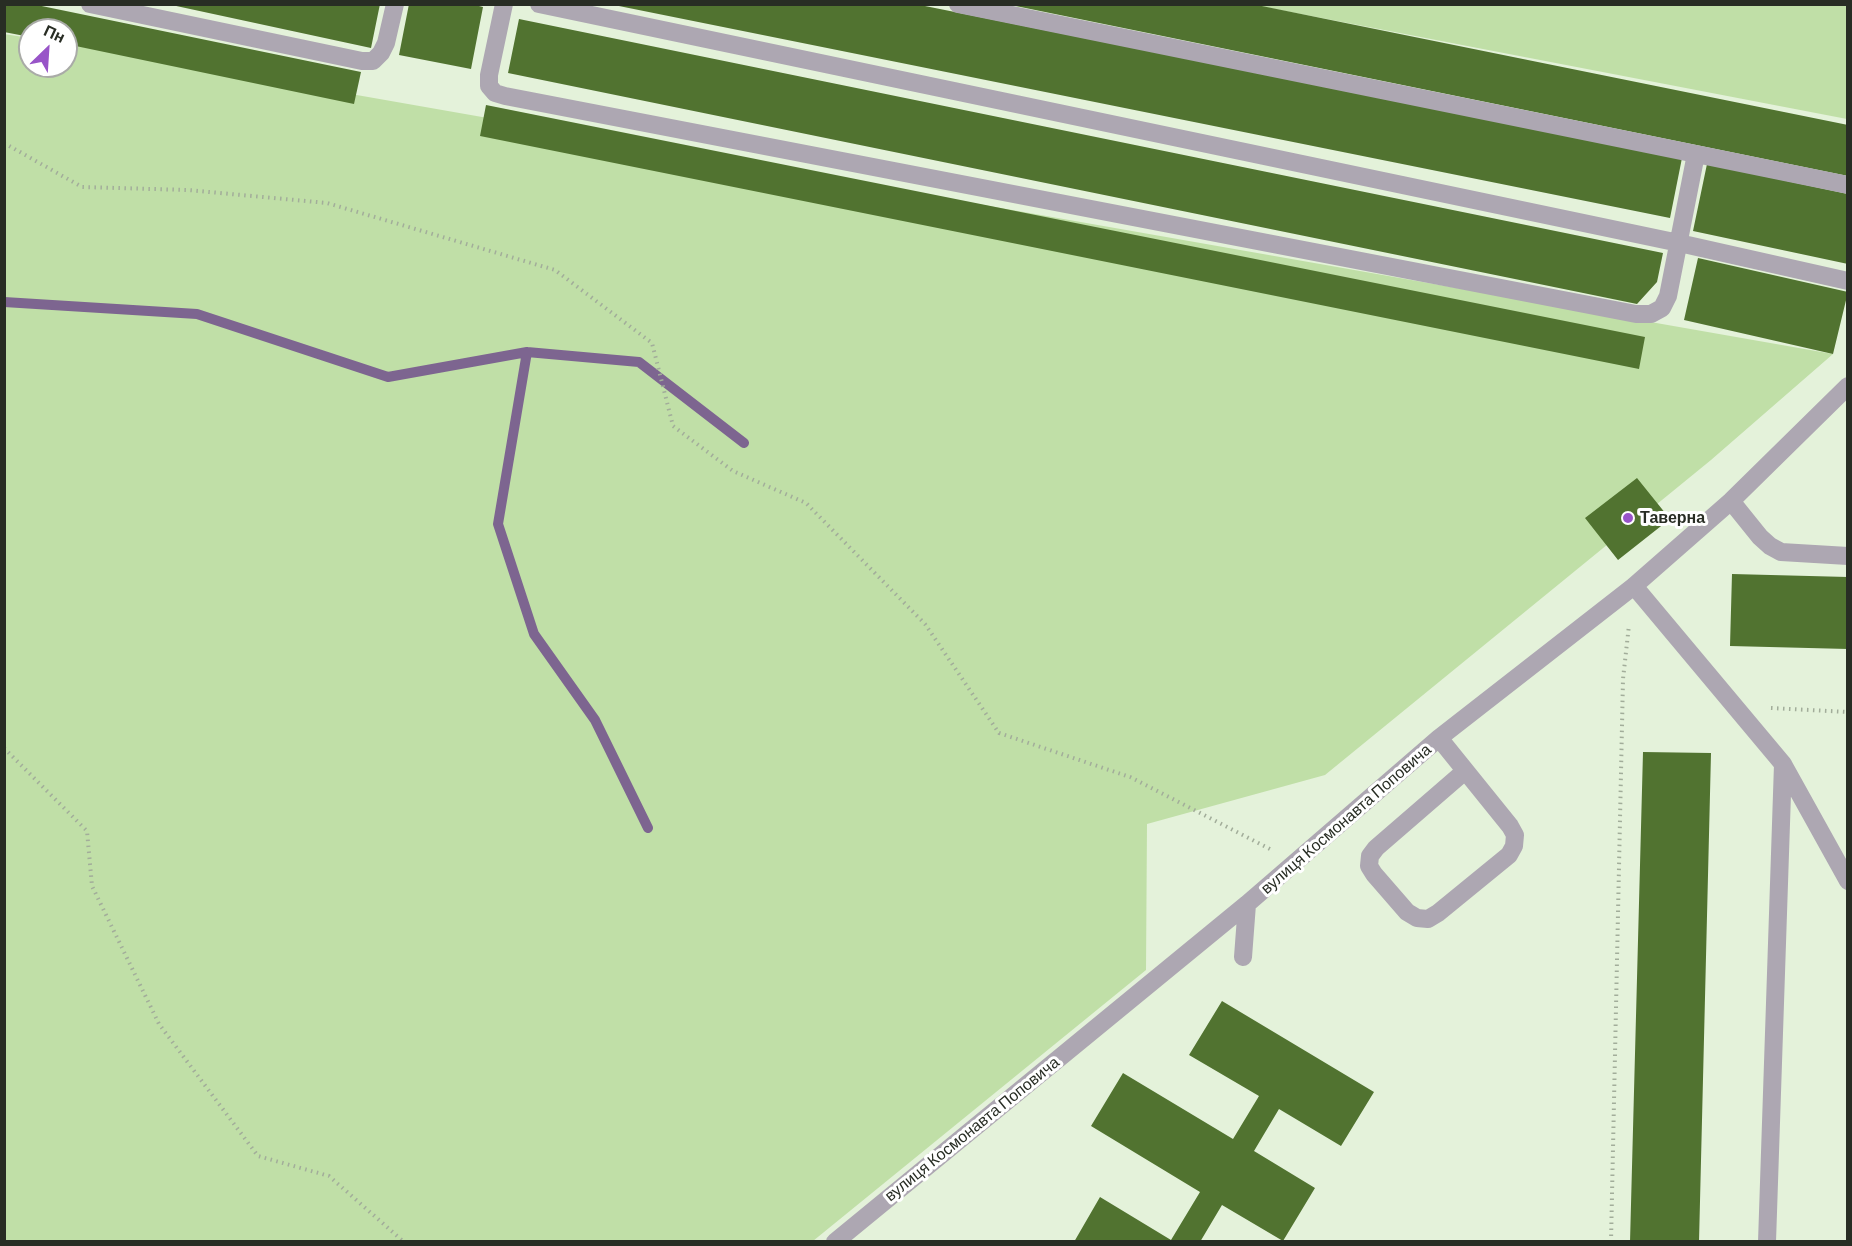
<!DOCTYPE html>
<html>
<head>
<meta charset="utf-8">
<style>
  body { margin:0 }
  #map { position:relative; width:1852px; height:1246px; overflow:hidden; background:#e4f2da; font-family:Barlow,sans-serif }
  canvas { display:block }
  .frame { position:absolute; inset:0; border:6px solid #282d24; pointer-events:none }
  .north { position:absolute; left:18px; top:18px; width:60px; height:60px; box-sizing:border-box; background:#fff; border:2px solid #a9aba7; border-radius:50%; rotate:25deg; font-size:16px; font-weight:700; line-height:24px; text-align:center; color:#282d24 }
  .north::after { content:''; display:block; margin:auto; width:21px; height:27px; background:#9854c8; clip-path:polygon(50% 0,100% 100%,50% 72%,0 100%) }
</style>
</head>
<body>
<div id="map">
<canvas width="1852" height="1246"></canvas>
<div class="frame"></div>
<div class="north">Пн</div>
</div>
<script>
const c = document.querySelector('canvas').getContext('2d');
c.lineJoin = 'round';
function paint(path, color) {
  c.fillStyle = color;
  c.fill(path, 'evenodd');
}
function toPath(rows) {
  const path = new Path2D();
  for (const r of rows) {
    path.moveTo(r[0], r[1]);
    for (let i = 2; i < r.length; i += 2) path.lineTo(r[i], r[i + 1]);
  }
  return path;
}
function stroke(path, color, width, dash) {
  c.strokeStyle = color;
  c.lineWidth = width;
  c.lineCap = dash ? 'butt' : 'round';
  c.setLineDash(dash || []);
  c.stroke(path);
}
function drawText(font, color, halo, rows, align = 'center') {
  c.font = font + ' Barlow,sans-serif';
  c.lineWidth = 6;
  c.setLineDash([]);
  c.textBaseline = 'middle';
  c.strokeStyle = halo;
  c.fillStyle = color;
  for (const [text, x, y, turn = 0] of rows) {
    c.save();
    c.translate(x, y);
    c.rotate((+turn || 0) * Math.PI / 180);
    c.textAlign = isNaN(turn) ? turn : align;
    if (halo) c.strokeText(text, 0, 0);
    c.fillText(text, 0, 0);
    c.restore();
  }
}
const green = toPath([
  [1254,5,1847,5,1847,119],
  [4,34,30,38,30,66,66,66,66,44,1833,354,1711,460,1325,775,1147,824,1146,970,813,1241,5,1241]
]);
const stream = toPath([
  [4,302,197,314,388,377,527,352,639,362,744,443],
  [527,352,498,524,534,634,595,720,648,828]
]);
const building = toPath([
  [4,4,32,4,361,72,354,104,66,44,66,30,30,30,30,37,4,32],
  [167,4,380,4,371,48],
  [409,4,471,4,483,7,471,69,399,55],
  [609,4,915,4,1682,158,1670,218],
  [1006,4,1252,4,1848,125,1848,176],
  [519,19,1663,253,1657,282,1637,304,508,73],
  [486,105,1645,337,1639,369,480,136],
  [1707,164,1848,194,1848,264,1693,231],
  [1698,258,1848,292,1833,354,1684,320],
  [1637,478,1670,519,1618,560,1585,518],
  [1732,574,1848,577,1848,649,1730,646],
  [1643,752,1711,753,1699,1242,1630,1242],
  [1222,1001,1374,1092,1341,1146,1279,1109,1254,1151,1315,1188,1283,1241,1222,1205,1200,1242,1074,1242,1100,1197,1171,1240,1200,1192,1091,1126,1123,1073,1233,1139,1259,1096,1189,1055]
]);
const path = toPath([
  [4,143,82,187,188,190,327,203,555,270,652,343,673,426,733,471,806,503,925,624,999,733,1130,777,1270,849],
  [1771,708,1848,712],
  [4,748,87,831,92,886,159,1024,258,1156,329,1176,404,1242],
  [1611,1242,1623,679,1629,625]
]);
const minor = toPath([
  [90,4,362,61,373,61,381,53,386,43,395,4],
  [504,4,489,75,489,86,495,93,505,96,1636,314,1651,314,1662,308,1668,296,1696,154,958,4],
  [539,4,1679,243,1848,281],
  [1696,154,1848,185],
  [1731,501,1760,537,1770,546,1781,552,1848,556],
  [1634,586,1783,764,1848,881],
  [1439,738,1510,826,1515,835,1514,846,1509,855,1438,913,1428,919,1417,918,1407,912,1374,874,1369,866,1370,856,1376,848,1465,771],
  [1243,957,1247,904],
  [835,1242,1247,904,1439,738,1634,586,1731,501,1848,386],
  [1767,1242,1783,764]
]);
const markers = [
  [1628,518,6,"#9854c8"]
];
const poiNames = [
  ["Таверна",1640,518]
];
const streetNames = [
  ["вулиця Космонавта Поповича",1346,819,-41],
  ["вулиця Космонавта Поповича",972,1129,-39]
];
paint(green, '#c0dfa7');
stroke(stream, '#7d6590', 10);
paint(building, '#517330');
stroke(path, '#a2ad9a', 4, [1.5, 4.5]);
stroke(minor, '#ada7b2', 18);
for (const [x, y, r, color] of markers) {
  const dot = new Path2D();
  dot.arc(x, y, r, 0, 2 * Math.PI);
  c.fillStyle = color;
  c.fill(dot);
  stroke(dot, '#fff', 2);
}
drawText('bold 16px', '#282d24', '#fff', poiNames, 'left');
drawText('16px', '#282d24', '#fff', streetNames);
</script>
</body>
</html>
